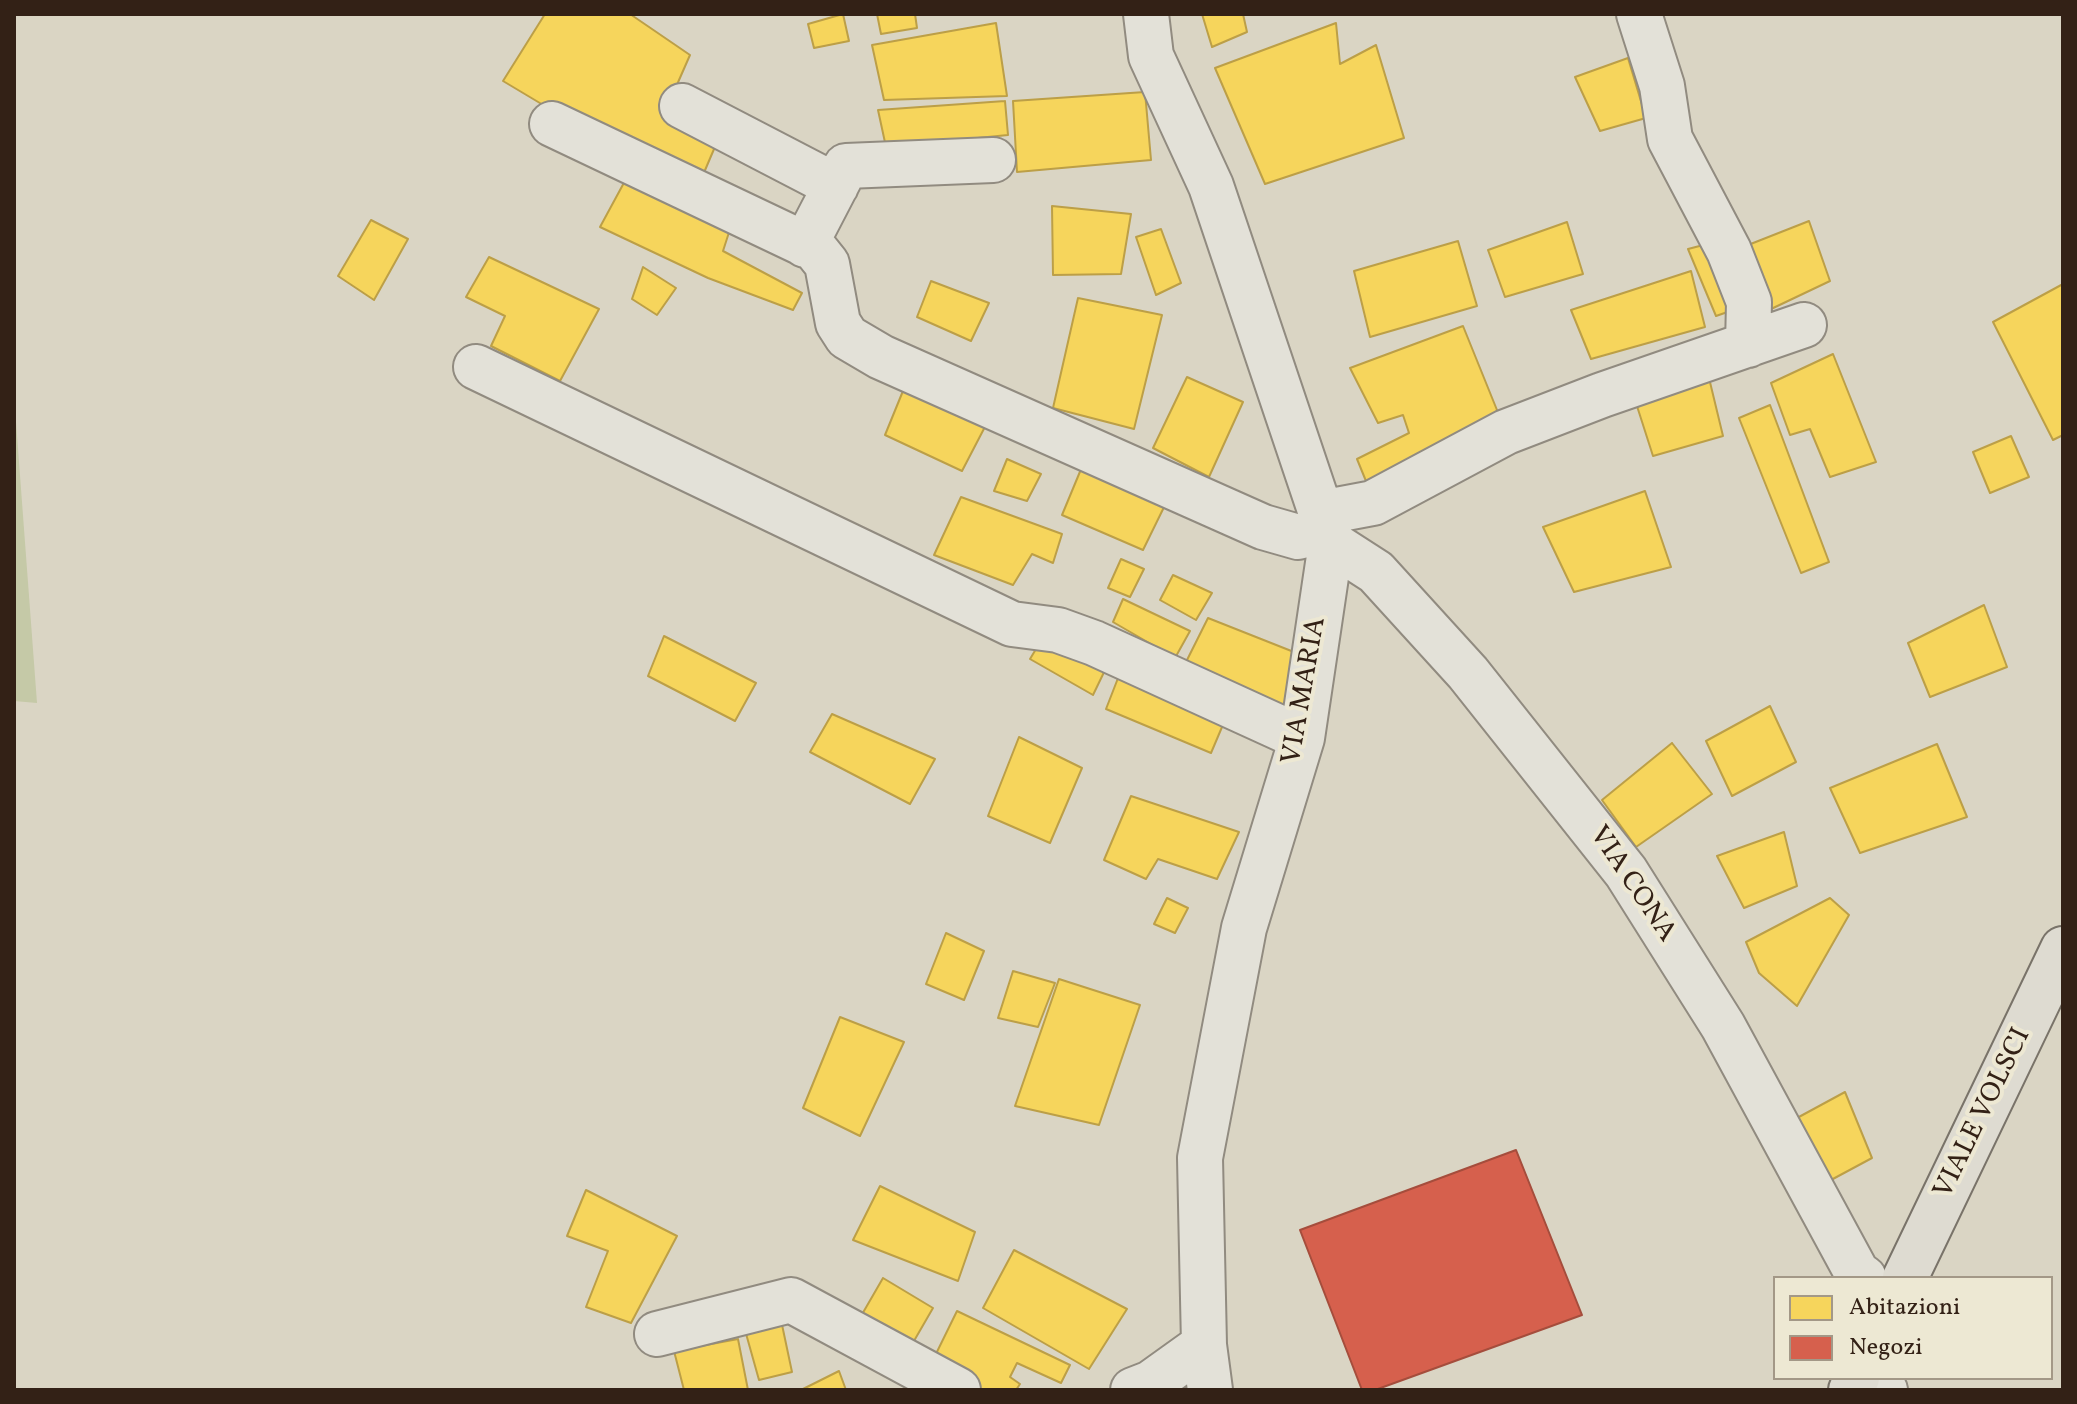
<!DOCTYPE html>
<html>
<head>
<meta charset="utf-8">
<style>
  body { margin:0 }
  #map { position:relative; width:2077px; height:1404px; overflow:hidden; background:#dad5c4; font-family:Vollkorn,serif }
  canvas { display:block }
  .frame { position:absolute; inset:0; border:16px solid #332116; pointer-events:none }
  .legend { position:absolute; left:1773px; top:1276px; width:280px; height:104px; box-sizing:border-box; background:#ede8d3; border:2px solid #a39887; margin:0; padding:10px 14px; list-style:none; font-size:24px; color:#332116 }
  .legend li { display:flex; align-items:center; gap:16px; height:40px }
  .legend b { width:40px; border:2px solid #a39887 }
</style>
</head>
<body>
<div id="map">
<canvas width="2077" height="1404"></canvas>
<div class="frame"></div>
<ul class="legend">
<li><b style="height:22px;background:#f6d55c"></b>Abitazioni</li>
<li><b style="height:22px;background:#d6604d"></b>Negozi</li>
</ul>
</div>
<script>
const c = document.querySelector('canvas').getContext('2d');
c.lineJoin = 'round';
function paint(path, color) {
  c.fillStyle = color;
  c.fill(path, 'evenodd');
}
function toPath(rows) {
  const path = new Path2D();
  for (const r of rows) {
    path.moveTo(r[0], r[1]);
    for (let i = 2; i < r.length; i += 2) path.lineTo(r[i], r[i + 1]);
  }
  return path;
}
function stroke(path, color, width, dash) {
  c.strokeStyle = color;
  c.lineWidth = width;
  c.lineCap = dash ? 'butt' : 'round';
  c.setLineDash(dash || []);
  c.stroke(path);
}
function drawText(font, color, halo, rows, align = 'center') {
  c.font = font + ' Vollkorn,serif';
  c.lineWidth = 8;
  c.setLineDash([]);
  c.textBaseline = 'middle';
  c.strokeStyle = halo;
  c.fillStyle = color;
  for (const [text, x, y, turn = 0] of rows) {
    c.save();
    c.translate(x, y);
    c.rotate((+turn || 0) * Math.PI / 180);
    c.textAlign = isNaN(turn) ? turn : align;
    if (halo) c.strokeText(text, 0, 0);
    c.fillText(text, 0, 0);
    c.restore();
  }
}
const green = toPath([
  [14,395,37,703,14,701]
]);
const homes = toPath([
  [545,14,630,14,690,55,665,112,720,135,700,182,580,127,503,81,545,14],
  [843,14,849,41,814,48,808,24,843,14],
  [877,14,915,14,917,28,881,34,877,14],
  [1202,14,1243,14,1247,32,1212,47,1202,14],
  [996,23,1007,96,884,100,872,45,996,23],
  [1336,23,1340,64,1376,45,1404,138,1265,184,1215,68,1336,23],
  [1628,58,1646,118,1600,131,1575,77,1628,58],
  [1145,92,1151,160,1017,172,1013,101,1145,92],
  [1005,101,1008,135,886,147,878,110,1005,101],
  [626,179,732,223,723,251,802,293,793,310,708,278,600,227,626,179],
  [1052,206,1131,214,1121,274,1053,275,1052,206],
  [371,220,408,239,374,300,338,276,371,220],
  [1809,221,1830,281,1769,310,1743,247,1809,221],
  [1567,222,1583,274,1505,297,1488,250,1567,222],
  [1161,229,1181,283,1156,295,1136,237,1161,229],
  [1458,241,1477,306,1370,337,1354,271,1458,241],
  [1715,242,1739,308,1716,316,1688,249,1715,242],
  [489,257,599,309,560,381,491,346,505,316,466,297,489,257],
  [643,267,676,288,657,315,632,299,643,267],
  [1691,271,1705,327,1591,359,1571,310,1691,271],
  [931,281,989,303,971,341,917,317,931,281],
  [2063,284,2063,435,2053,440,1993,322,2063,284],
  [1078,298,1162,315,1134,429,1053,408,1078,298],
  [1463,326,1499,415,1368,486,1357,459,1409,433,1403,415,1378,423,1350,368,1463,326],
  [1833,354,1876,462,1830,477,1810,429,1790,435,1771,383,1833,354],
  [1187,377,1243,402,1209,477,1153,448,1187,377],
  [1709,378,1723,436,1653,456,1636,403,1709,378],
  [905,386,988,421,962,471,885,435,905,386],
  [1770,405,1829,562,1801,573,1739,418,1770,405],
  [2011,436,2029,477,1990,493,1973,452,2011,436],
  [1007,459,1041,474,1027,501,994,491,1007,459],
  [1084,462,1167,501,1143,550,1062,515,1084,462],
  [1645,491,1671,567,1574,592,1543,527,1645,491],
  [961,497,1062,534,1053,563,1032,554,1013,585,934,555,961,497],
  [1121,559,1144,569,1130,597,1108,588,1121,559],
  [1173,575,1212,593,1196,620,1160,600,1173,575],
  [1123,599,1190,631,1175,658,1113,622,1123,599],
  [1984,605,2007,667,1930,697,1908,643,1984,605],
  [1208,618,1304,656,1288,717,1185,664,1208,618],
  [664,636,756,683,735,721,648,676,664,636],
  [1042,639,1107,666,1093,695,1030,659,1042,639],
  [1120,673,1225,720,1211,753,1106,709,1120,673],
  [1770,706,1796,762,1732,796,1706,741,1770,706],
  [832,714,935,759,910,804,810,752,832,714],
  [1019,737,1082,768,1050,843,988,816,1019,737],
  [1672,743,1712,794,1636,847,1602,800,1672,743],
  [1937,744,1967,817,1860,853,1830,788,1937,744],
  [1131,796,1239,832,1217,879,1158,859,1146,879,1104,860,1131,796],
  [1784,832,1797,886,1744,908,1717,856,1784,832],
  [1167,898,1188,908,1175,933,1154,924,1167,898],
  [1830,898,1849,915,1797,1006,1759,973,1746,942,1830,898],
  [946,933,984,951,964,1000,926,984,946,933],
  [1013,971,1055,983,1038,1027,998,1018,1013,971],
  [1059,979,1140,1005,1099,1125,1015,1106,1059,979],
  [840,1017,904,1042,860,1136,803,1108,840,1017],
  [1845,1092,1872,1158,1831,1180,1797,1118,1845,1092],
  [880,1186,975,1232,958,1281,853,1240,880,1186],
  [586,1190,677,1236,631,1323,586,1307,608,1251,567,1236,586,1190],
  [1014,1250,1127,1309,1089,1369,983,1308,1014,1250],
  [883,1278,933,1308,907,1353,857,1323,883,1278],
  [957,1311,1070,1365,1061,1383,1017,1363,1010,1377,1020,1384,1016,1390,979,1390,931,1364,957,1311],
  [781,1320,792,1372,759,1380,745,1330,781,1320],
  [738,1339,748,1390,684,1390,674,1351,738,1339],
  [839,1371,846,1390,801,1390,839,1371]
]);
const shops = toPath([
  [1516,1150,1582,1315,1375,1390,1362,1390,1300,1230,1516,1150]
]);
const minor = toPath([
  [1146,14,1151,56,1211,186,1331,543,1302,738,1244,928,1200,1158,1204,1345,1210,1390],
  [1639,14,1662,86,1670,139,1729,251,1749,302,1748,345],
  [682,106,836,186],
  [552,124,815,249,827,264,838,323,847,337,881,357,1263,527,1298,537,1326,530],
  [805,245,846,166,993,160],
  [476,367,1012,624,1058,630,1094,643,1302,738],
  [1320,513,1373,503,1506,432,1602,395,1804,325],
  [1331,543,1376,572,1468,673,1626,872,1723,1026,1857,1273,1864,1278],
  [657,1334,791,1300,958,1390],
  [1878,1378,1885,1390],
  [1133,1390,1151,1383,1204,1345]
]);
const major = toPath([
  [1905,1278,2063,949],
  [1851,1390,1857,1378]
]);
const streetNames = [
  ["VIA MARIA",1306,691,-80],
  ["VIA CONA",1631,885,56],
  ["VIALE VOLSCI",1984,1114,-64]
];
paint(green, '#c5c9a7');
paint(homes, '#f6d55c');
stroke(homes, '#bc9f47', 2);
paint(shops, '#d6604d');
stroke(shops, '#a54d3c', 2);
stroke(minor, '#918b80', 48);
stroke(major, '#797369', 48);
stroke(minor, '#e3e1d8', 44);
stroke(major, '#dedbd1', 44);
drawText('28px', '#332116', '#ede8d3', streetNames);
</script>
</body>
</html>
